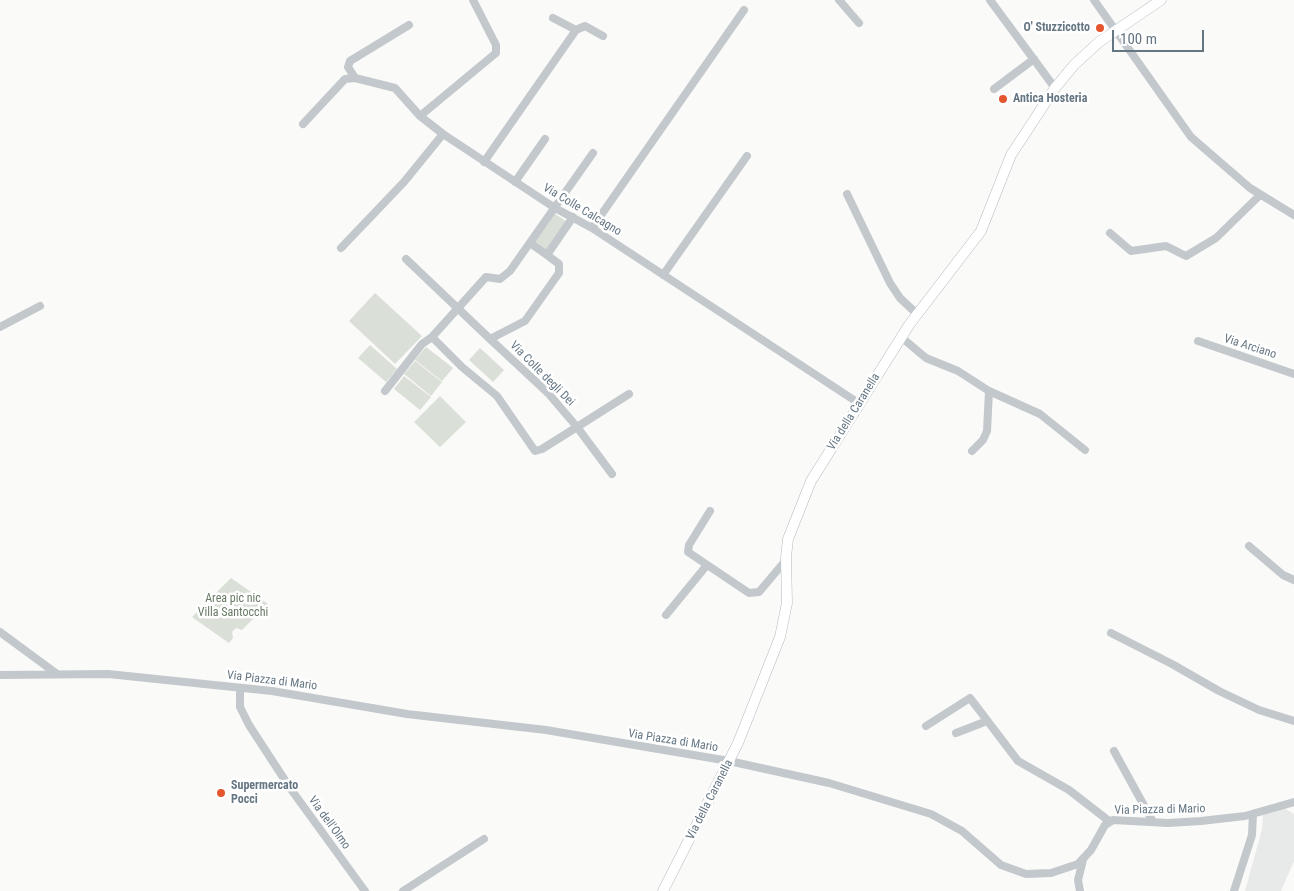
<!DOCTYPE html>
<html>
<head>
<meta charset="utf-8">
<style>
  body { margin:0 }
  #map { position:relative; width:1294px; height:891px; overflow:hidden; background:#fafaf8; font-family:"Roboto Condensed",sans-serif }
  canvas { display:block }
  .scale { position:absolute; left:1112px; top:30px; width:92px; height:22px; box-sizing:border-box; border:2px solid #657683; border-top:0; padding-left:6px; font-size:15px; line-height:18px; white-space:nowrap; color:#657683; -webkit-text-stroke:4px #fff; paint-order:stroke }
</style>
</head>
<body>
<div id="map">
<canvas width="1294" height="891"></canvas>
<div class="scale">100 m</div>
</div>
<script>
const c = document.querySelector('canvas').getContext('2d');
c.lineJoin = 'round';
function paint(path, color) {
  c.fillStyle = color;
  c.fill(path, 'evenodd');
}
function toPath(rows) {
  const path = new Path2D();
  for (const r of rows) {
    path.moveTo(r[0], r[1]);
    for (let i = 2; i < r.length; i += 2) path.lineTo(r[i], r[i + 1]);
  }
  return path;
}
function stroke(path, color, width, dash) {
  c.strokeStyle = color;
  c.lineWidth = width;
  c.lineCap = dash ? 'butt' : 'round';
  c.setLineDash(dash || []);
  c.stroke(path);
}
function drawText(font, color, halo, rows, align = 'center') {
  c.font = font + ' "Roboto Condensed",sans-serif';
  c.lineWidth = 5;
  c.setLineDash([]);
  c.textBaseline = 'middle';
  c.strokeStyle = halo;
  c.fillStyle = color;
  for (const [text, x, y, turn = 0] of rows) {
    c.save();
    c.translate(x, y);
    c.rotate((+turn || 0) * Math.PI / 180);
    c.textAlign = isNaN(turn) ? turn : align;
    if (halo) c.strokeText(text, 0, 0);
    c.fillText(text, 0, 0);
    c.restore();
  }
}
const built = toPath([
  [1284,808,1294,814,1294,861,1281,891,1245,891,1262,829,1263,815]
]);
const green = toPath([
  [554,213,567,222,546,252,533,243],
  [375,293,422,336,395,364,349,321],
  [370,345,397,369,386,382,358,358],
  [426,347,453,368,442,381,415,360],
  [480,348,504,370,493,382,469,360],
  [415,361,442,382,431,396,404,374],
  [404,376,431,397,420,410,394,389],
  [440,396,466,422,440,447,414,422],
  [231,578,268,604,242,630,236,628,232,632,233,638,229,643,192,617]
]);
const minor = toPath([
  [839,0,859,23],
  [990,0,1055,88],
  [1094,0,1191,137,1250,188,1294,215],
  [553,18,576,30,585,26,603,36],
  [355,78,348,67,350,61,409,25],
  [994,89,1034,59],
  [420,116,496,53,496,45,473,0],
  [303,124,345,79,355,78,395,88,420,116,443,134,555,208,592,228,860,404],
  [484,162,576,30],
  [515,182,545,139],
  [847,194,890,283,900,298,917,314],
  [573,217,547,255,559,264,559,273,525,321,490,339,548,393,577,427,542,449,535,451,497,396,462,367,432,337,486,277,500,279,510,271,593,153],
  [592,228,744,10],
  [1110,233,1131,251,1166,246,1186,256,1216,238,1260,195],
  [530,243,547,255],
  [341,248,404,182,443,134],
  [406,259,490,339],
  [663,275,747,156],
  [0,327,40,306],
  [901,337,926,358,958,371,989,391,1040,414,1085,450],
  [1198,341,1294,374],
  [385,391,422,344,432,337],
  [972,451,983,440,987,431,989,391],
  [612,474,577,427,629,394],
  [710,511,689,545,688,552,749,593,759,592,786,560],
  [1249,546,1283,575,1294,580],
  [666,615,707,565],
  [0,632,57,674],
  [1111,633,1172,664,1219,691,1259,710,1294,721],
  [0,675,108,674,272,691,407,714,546,730,729,761,829,783,931,814,962,831,1001,865,1026,874,1051,873,1078,864,1091,850,1105,825,1113,820,1168,823,1201,821,1245,816,1294,802],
  [240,688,240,707,249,725,290,788,365,891],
  [926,726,970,698,1018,761,1069,790,1109,821],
  [956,733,987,721],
  [1114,751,1153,822],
  [403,891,484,839],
  [1080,891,1078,880,1083,860],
  [1234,891,1252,835,1253,814]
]);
const major = toPath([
  [663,891,738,743,780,637,787,603,786,557,788,539,811,481,909,325,981,231,1011,155,1055,88,1074,65,1099,42,1161,0]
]);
const markers = [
  [1100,28,5,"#e4572e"],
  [1003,99,5,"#e4572e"],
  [221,793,5,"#e4572e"]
];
const poiNames = [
  ["O' Stuzzicotto",1090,28,"right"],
  ["Antica Hosteria",1013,99],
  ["Supermercato",231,786],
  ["Pocci",231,800]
];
const streetNames = [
  ["Via Colle Calcagno",582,210,31],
  ["Via Arciano",1250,347,18],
  ["Via Colle degli Dei",542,374,45],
  ["Via della Caranella",854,412,-58],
  ["Via Piazza di Mario",272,681,7],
  ["Via Piazza di Mario",673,741,9],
  ["Via della Caranella",710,800,-63],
  ["Via Piazza di Mario",1160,810,-1],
  ["Via dell'Olmo",329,823,54]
];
const parkNames = [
  ["Area pic nic",233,599],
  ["Villa Santocchi",233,613]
];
paint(built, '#e8e9e9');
paint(green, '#dadfd7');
stroke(major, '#b5babe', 11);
stroke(minor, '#c3c8cc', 8);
stroke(major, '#fff', 10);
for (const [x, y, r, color] of markers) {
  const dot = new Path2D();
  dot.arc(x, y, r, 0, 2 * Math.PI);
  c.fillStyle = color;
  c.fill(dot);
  stroke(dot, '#fff', 2);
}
drawText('bold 12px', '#657683', '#fff', poiNames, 'left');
drawText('12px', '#657683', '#fff', streetNames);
drawText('12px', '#687a64', '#fff', parkNames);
</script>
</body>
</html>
